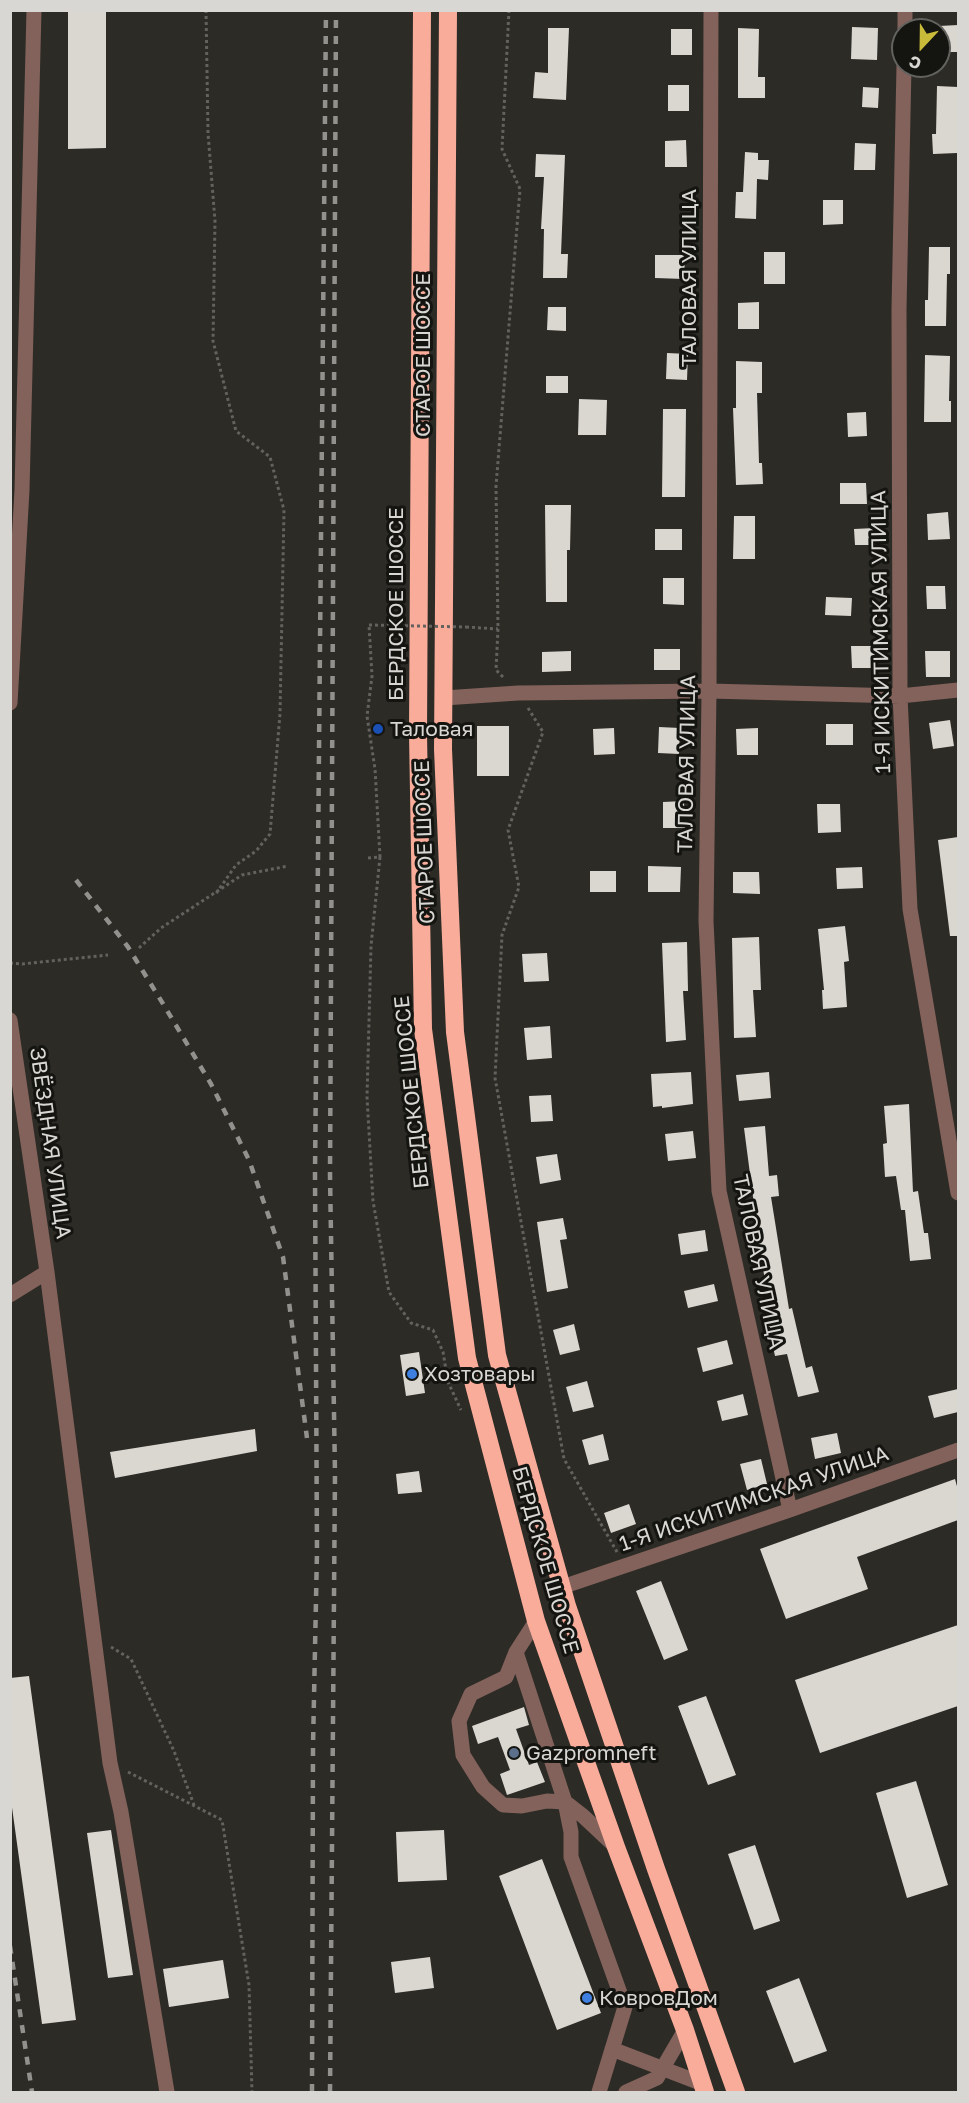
<!DOCTYPE html>
<html>
<head>
<meta charset="utf-8">
<style>
  body { margin:0 }
  #map { position:relative; width:969px; height:2103px; overflow:hidden; background:#2d2b26; font-family:"Golos Text",sans-serif }
  canvas { display:block }
  .frame { position:absolute; inset:0; border:12px solid #d8d7d4; pointer-events:none }
  .north { position:absolute; left:891px; top:18px; width:60px; height:60px; box-sizing:border-box; background:#141411; border:2px solid #62625f; border-radius:50%; rotate:202deg; font-size:16px; font-weight:700; line-height:24px; text-align:center; color:#d8d7d4 }
  .north::after { content:''; display:block; margin:auto; width:21px; height:27px; background:#c9ba3a; clip-path:polygon(50% 0,100% 100%,50% 72%,0 100%) }
</style>
</head>
<body>
<div id="map">
<canvas width="969" height="2103"></canvas>
<div class="frame"></div>
<div class="north">С</div>
</div>
<script>
const c = document.querySelector('canvas').getContext('2d');
c.lineJoin = 'round';
function paint(path, color) {
  c.fillStyle = color;
  c.fill(path, 'evenodd');
}
function toPath(rows) {
  const path = new Path2D();
  for (const r of rows) {
    path.moveTo(r[0], r[1]);
    for (let i = 2; i < r.length; i += 2) path.lineTo(r[i], r[i + 1]);
  }
  return path;
}
function stroke(path, color, width, dash) {
  c.strokeStyle = color;
  c.lineWidth = width;
  c.lineCap = dash ? 'butt' : 'round';
  c.setLineDash(dash || []);
  c.stroke(path);
}
function drawText(font, color, halo, rows, align = 'center') {
  c.font = font + ' "Golos Text",sans-serif';
  c.lineWidth = 6;
  c.setLineDash([]);
  c.textBaseline = 'middle';
  c.strokeStyle = halo;
  c.fillStyle = color;
  for (const [text, x, y, turn = 0] of rows) {
    c.save();
    c.translate(x, y);
    c.rotate((+turn || 0) * Math.PI / 180);
    c.textAlign = isNaN(turn) ? turn : align;
    if (halo) c.strokeText(text, 0, 0);
    c.fillText(text, 0, 0);
    c.restore();
  }
}
const building = toPath([
  [68,10,106,10,106,148,68,149],
  [958,25,958,52,939,52,939,26],
  [852,27,878,28,877,60,851,59],
  [548,28,569,28,566,100,533,98,535,72,548,73],
  [738,28,759,29,758,77,765,77,765,98,738,98],
  [671,29,692,29,692,55,671,55],
  [668,85,689,85,689,111,668,111],
  [937,86,958,87,957,153,933,154,932,134,936,134],
  [863,87,879,88,878,108,862,107],
  [686,140,687,167,665,167,665,141],
  [855,143,876,144,875,170,854,170],
  [745,152,758,153,758,160,769,160,768,180,757,179,756,219,735,218,736,192,743,192],
  [536,154,565,155,561,254,568,254,567,278,543,278,544,229,541,229,544,177,535,177],
  [823,200,843,200,843,224,823,225],
  [929,247,950,247,950,274,947,274,946,326,925,326,925,300,928,300],
  [764,252,785,252,785,284,764,284],
  [655,255,685,255,684,279,655,278],
  [759,302,759,329,738,329,738,303],
  [548,307,566,307,566,331,547,330],
  [667,353,688,354,687,380,666,379],
  [925,355,950,356,949,401,951,401,951,422,924,422],
  [736,361,762,362,762,393,757,393,759,463,762,463,763,484,736,485,733,408,736,408],
  [546,376,568,376,568,393,546,393],
  [579,399,607,400,606,435,578,435],
  [663,409,686,409,685,497,662,497],
  [866,412,867,436,848,437,847,413],
  [840,483,866,483,867,504,840,504],
  [545,505,571,505,570,550,567,550,567,602,546,602],
  [948,512,950,539,928,540,927,514],
  [734,516,755,516,755,559,733,559],
  [875,528,876,545,855,545,854,529],
  [655,529,682,529,682,550,655,550],
  [663,578,684,578,684,605,663,604],
  [926,586,945,586,946,609,927,609],
  [826,597,852,598,851,616,825,615],
  [851,646,878,646,878,668,852,668],
  [654,649,680,649,680,670,654,670],
  [571,651,571,671,542,672,542,652],
  [925,651,950,651,950,677,926,677],
  [950,720,954,746,933,749,929,723],
  [826,724,853,724,853,745,826,745],
  [477,726,509,726,509,776,477,776],
  [659,727,680,728,679,754,658,753],
  [614,728,615,754,594,755,593,729],
  [758,728,758,755,737,755,736,729],
  [684,801,685,828,663,828,663,802],
  [817,804,840,804,841,832,818,833],
  [958,837,958,936,950,936,938,840],
  [648,866,681,867,680,892,648,892],
  [862,867,863,888,837,889,836,868],
  [590,871,616,871,616,892,590,892],
  [733,872,759,872,760,894,733,893],
  [845,926,849,961,844,962,847,1007,823,1009,822,990,824,990,818,929],
  [759,937,761,990,753,990,756,1037,734,1038,732,938],
  [687,942,688,991,683,991,686,1040,666,1042,662,943],
  [547,953,549,981,524,982,522,954],
  [550,1026,552,1058,527,1060,524,1028],
  [691,1072,693,1104,662,1108,662,1106,653,1107,651,1074],
  [769,1072,771,1098,739,1101,736,1075],
  [551,1095,553,1121,531,1122,529,1096],
  [909,1104,913,1192,918,1191,924,1233,928,1233,931,1259,910,1261,905,1210,901,1210,896,1176,885,1177,883,1144,887,1143,884,1106],
  [765,1126,769,1176,777,1175,779,1196,771,1197,789,1309,792,1308,806,1368,812,1366,819,1392,798,1397,787,1354,775,1356,766,1314,772,1313,753,1221,756,1220,744,1128],
  [693,1131,696,1158,668,1161,665,1134],
  [557,1154,561,1180,540,1184,536,1157],
  [563,1218,567,1239,560,1240,568,1288,547,1292,537,1222],
  [705,1230,708,1251,681,1255,678,1234],
  [714,1284,718,1301,688,1308,684,1291],
  [574,1324,580,1350,560,1355,553,1330],
  [727,1340,733,1364,703,1372,697,1348],
  [419,1352,425,1393,406,1396,400,1355],
  [587,1381,594,1407,573,1412,566,1387],
  [958,1389,958,1412,934,1418,928,1396],
  [743,1394,748,1415,722,1421,717,1401],
  [255,1429,257,1451,115,1478,110,1452],
  [837,1433,841,1453,815,1459,811,1438],
  [603,1434,609,1460,589,1465,582,1440],
  [761,1459,767,1484,747,1490,740,1464],
  [419,1471,422,1492,398,1494,396,1474],
  [955,1479,958,1490,958,1520,857,1557,868,1589,786,1619,760,1549],
  [629,1504,636,1524,611,1533,604,1513],
  [661,1581,688,1650,664,1660,636,1591],
  [958,1625,958,1706,820,1753,795,1680],
  [29,1676,76,2020,42,2024,10,1793,10,1678],
  [706,1696,736,1775,708,1785,678,1706],
  [524,1707,529,1725,516,1729,529,1765,537,1762,545,1782,507,1795,500,1774,510,1770,498,1737,478,1744,472,1726],
  [916,1781,948,1885,907,1898,876,1793],
  [111,1830,133,1975,108,1978,87,1833],
  [444,1830,447,1880,398,1882,396,1832],
  [755,1845,780,1921,754,1930,728,1854],
  [542,1859,601,2013,557,2030,499,1876],
  [430,1957,434,1988,395,1993,391,1962],
  [223,1960,229,1998,169,2007,163,1969],
  [799,1978,827,2051,794,2063,766,1991]
]);
const path = toPath([
  [206,10,208,133,215,221,213,341,236,431,270,457,284,510,280,714,270,834,256,851,236,865,215,895],
  [466,627,498,629],
  [503,677,496,670,498,629,496,486,520,189,502,149,509,10],
  [528,708,543,732,508,830,519,887,502,935,495,1078,564,1459,617,1552],
  [380,857,371,946,367,1097,373,1201,389,1292,411,1323,433,1330,443,1352,448,1382,461,1410],
  [368,858,380,857,375,769,367,716,372,676,369,625],
  [139,948,161,928,242,875,288,866],
  [10,963,22,964,108,955],
  [111,1647,131,1659,174,1751,194,1805],
  [128,1772,222,1820,249,1985,252,2092]
]);
const minor = toPath([
  [711,10,709,691,706,921,719,1191,790,1510],
  [905,30,905,10],
  [904,66,899,309,900,696,910,909,958,1193],
  [444,698,518,693,709,691,900,696,958,690],
  [10,703,22,490,34,10],
  [10,1020,47,1272,110,1763,121,1812,167,2092],
  [10,1295,47,1272],
  [562,1587,790,1510,958,1450],
  [536,1621,516,1652,565,1802,583,1816,616,1847],
  [516,1652,506,1677,471,1694,459,1721,463,1755,483,1787,503,1805,522,1806,547,1801,565,1802,571,1832,571,1857,625,2007,599,2092],
  [612,2049,703,2084],
  [626,2092,657,2078,685,2030]
]);
const highway = toPath([
  [422,10,418,733,423,1029,467,1358,536,1621,616,1847,685,2030,705,2092],
  [448,10,443,749,455,1032,497,1355,567,1606,656,1869,736,2092]
]);
const rail = toPath([
  [76,880,128,947,165,1007,211,1084,249,1160,283,1257,307,1438],
  [10,1946,32,2092],
  [312,2092,313,1746,317,1551,315,1174,326,10],
  [330,2092,335,1473,330,1175,336,10]
]);
const pathBridge = toPath([
  [369,625,466,627]
]);
const markers = [
  [378,729,6,"#1a4fb4"],
  [412,1374,6,"#3f7fe0"],
  [514,1753,6,"#5c6f8a"],
  [587,1998,6,"#3f7fe0"]
];
const streetNames = [
  ["ТАЛОВАЯ УЛИЦА",689,278,-90],
  ["СТАРОЕ ШОССЕ",423,355,-90],
  ["БЕРДСКОЕ ШОССЕ",396,604,-90],
  ["1-Я ИСКИТИМСКАЯ УЛИЦА",881,632,-91],
  ["ТАЛОВАЯ УЛИЦА",687,764,-89],
  ["СТАРОЕ ШОССЕ",425,842,-92],
  ["БЕРДСКОЕ ШОССЕ",412,1092,-96],
  ["ЗВЁЗДНАЯ УЛИЦА",50,1143,82],
  ["ТАЛОВАЯ УЛИЦА",758,1262,78],
  ["1-Я ИСКИТИМСКАЯ УЛИЦА",754,1499,-19],
  ["БЕРДСКОЕ ШОССЕ",545,1560,74]
];
const poiNames = [
  ["Таловая",390,729],
  ["Хозтовары",424,1374],
  ["Gazpromneft",526,1753],
  ["КовровДом",599,1998]
];
paint(building, '#dad7d0');
stroke(path, '#64625e', 3, [3, 3]);
stroke(minor, '#82625b', 15);
stroke(highway, '#faac9b', 18);
stroke(rail, '#93918e', 4.5, [8, 8]);
stroke(pathBridge, '#64625e', 3, [3, 3]);
for (const [x, y, r, color] of markers) {
  const dot = new Path2D();
  dot.arc(x, y, r, 0, 2 * Math.PI);
  c.fillStyle = color;
  c.fill(dot);
  stroke(dot, '#141411', 2);
}
drawText('21px', '#d8d7d4', '#141411', streetNames);
drawText('21px', '#d8d7d4', '#141411', poiNames, 'left');
</script>
</body>
</html>
